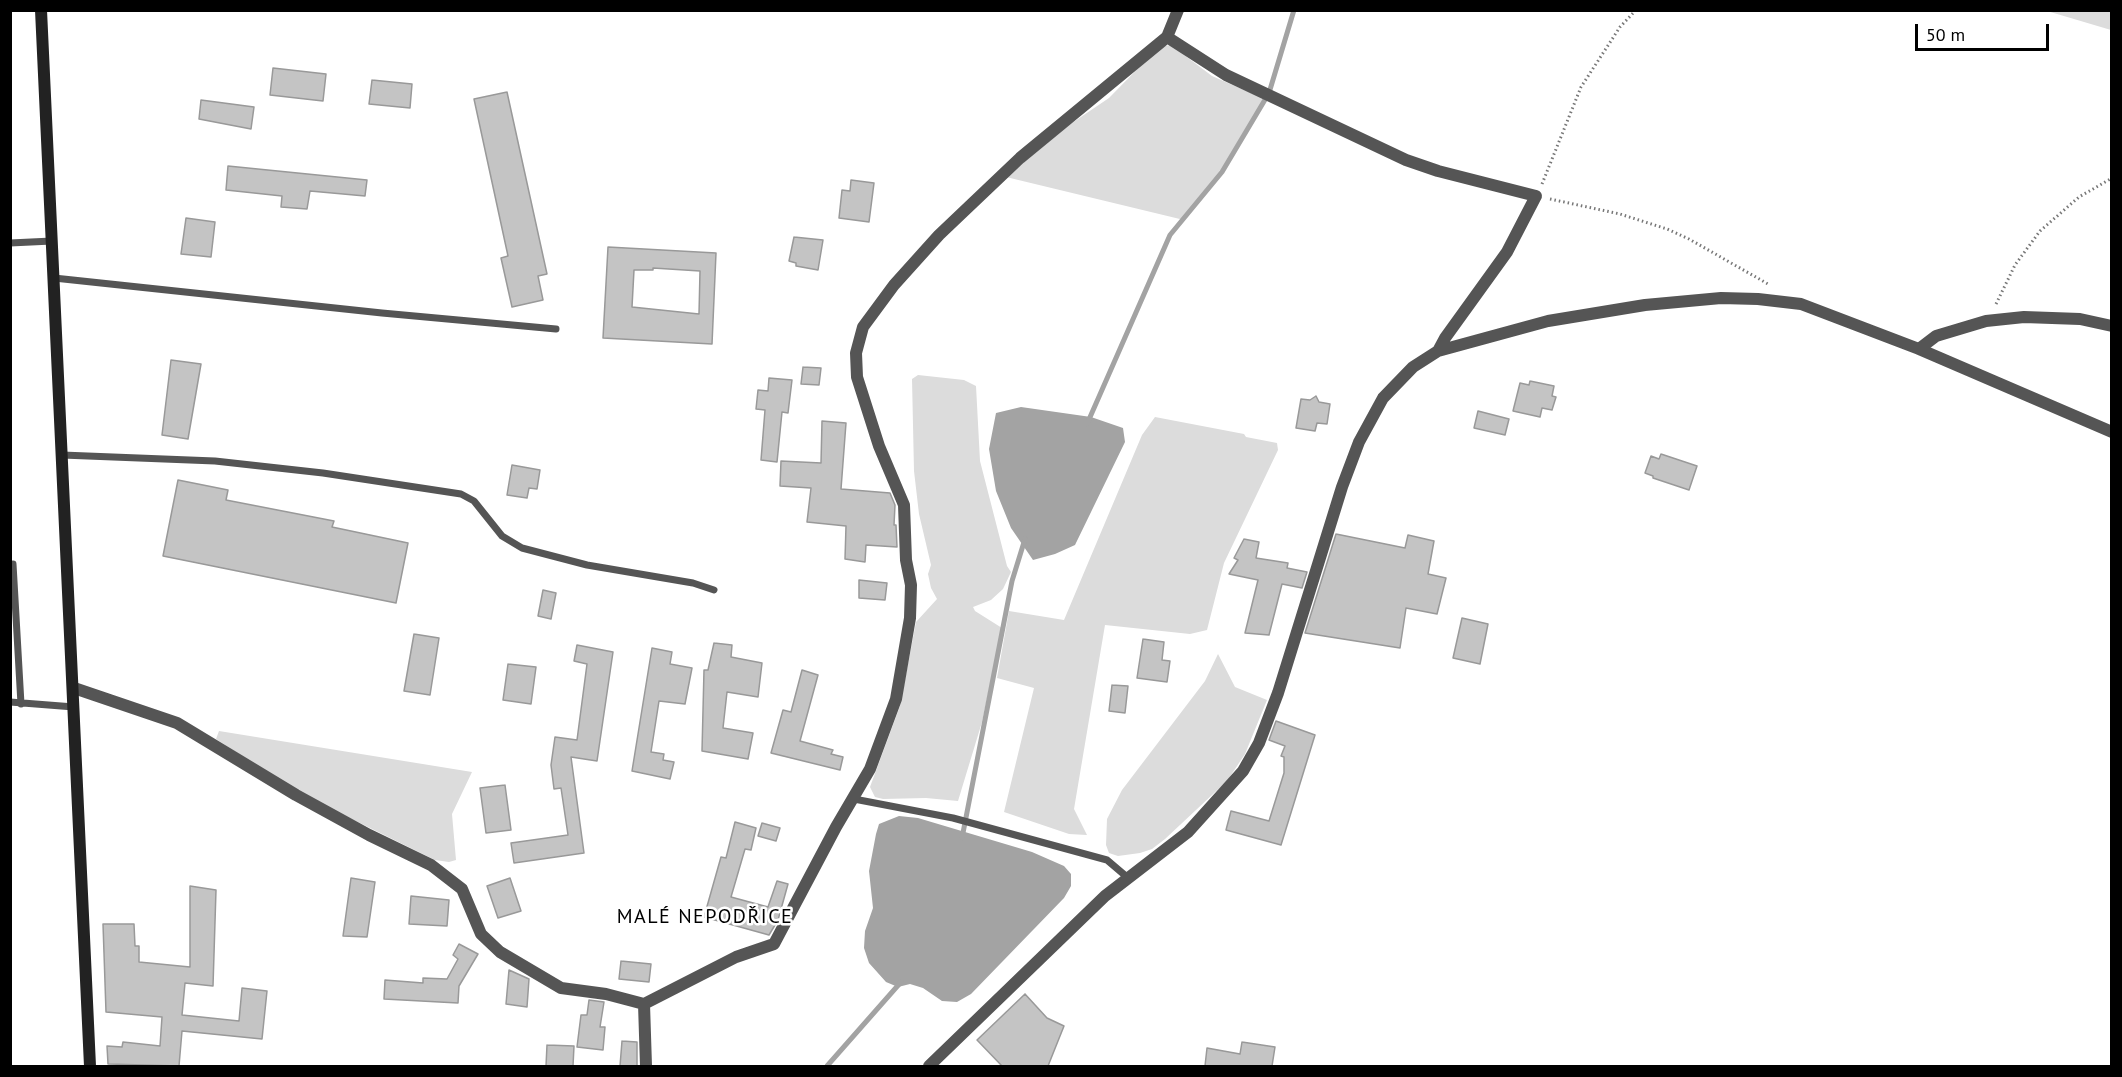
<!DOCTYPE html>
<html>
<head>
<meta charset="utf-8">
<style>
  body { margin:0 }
  #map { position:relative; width:2122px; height:1077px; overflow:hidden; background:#fff; font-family:"PT Sans",sans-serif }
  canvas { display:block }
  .frame { position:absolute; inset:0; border:12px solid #000; pointer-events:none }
  .scale { position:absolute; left:1915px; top:24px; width:134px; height:27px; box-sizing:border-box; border:3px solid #000; border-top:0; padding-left:8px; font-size:18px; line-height:21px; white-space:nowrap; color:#000; -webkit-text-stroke:4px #fff; paint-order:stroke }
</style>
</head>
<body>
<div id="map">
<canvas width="2122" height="1077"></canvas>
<div class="frame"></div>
<div class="scale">50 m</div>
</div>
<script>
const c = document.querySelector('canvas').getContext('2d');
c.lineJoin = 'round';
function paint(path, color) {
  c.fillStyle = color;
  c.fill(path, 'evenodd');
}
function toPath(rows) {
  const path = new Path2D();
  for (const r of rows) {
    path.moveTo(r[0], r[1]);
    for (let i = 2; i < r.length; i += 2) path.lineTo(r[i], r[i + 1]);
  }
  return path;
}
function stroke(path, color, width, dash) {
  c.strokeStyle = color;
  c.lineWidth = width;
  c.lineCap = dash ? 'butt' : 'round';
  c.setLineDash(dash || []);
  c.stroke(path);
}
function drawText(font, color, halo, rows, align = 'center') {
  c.font = font + ' "PT Sans",sans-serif';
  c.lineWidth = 5;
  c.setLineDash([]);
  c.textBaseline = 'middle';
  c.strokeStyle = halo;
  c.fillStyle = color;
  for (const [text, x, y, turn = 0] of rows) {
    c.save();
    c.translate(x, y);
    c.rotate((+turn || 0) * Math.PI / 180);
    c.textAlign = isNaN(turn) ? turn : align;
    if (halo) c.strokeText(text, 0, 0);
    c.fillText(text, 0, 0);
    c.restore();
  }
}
const green = toPath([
  [2047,11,2111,11,2111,30],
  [1171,45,1212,76,1267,100,1244,131,1219,174,1184,220,1006,177,1069,125,1109,98,1159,47],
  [918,375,964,380,976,386,980,461,1007,566,1011,572,1003,589,991,600,973,607,975,611,1002,628,982,722,958,801,926,798,883,799,875,797,870,787,900,706,916,622,937,599,931,588,928,574,931,565,919,514,914,471,912,379],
  [1155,417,1244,434,1246,437,1277,443,1278,450,1224,563,1207,630,1190,634,1105,625,1074,809,1087,835,1069,834,1004,812,1034,688,997,678,1009,611,1064,620,1142,435],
  [1218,654,1235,687,1267,700,1245,754,1227,781,1165,839,1152,849,1140,853,1118,856,1109,853,1106,845,1107,819,1122,790,1205,681],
  [219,731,472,772,452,814,456,860,449,862,435,860,301,794,216,739]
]);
const water = toPath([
  [1021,407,1091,417,1123,428,1125,442,1075,545,1055,554,1033,560,1011,528,996,491,989,449,996,413],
  [899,816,918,818,1032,852,1064,866,1071,874,1071,886,1064,898,971,994,957,1002,942,1001,923,988,910,984,898,987,886,982,869,963,864,948,865,931,873,908,869,871,876,834,879,824]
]);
const stream = toPath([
  [1087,424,1170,235,1222,172,1269,93,1294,10],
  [962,838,1012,581,1025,539],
  [827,1066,901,982]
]);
const building = toPath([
  [273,68,326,74,323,101,270,95,273,68],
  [372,80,412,84,410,108,369,104,372,80],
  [507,92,547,274,538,276,543,300,512,307,501,258,508,256,474,99,507,92],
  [201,100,254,107,251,129,199,119,201,100],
  [228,166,367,180,365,196,310,191,307,209,281,207,282,196,226,190,228,166],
  [851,180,874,183,869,222,839,218,842,190,850,191,851,180],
  [186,218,215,222,211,257,181,254,186,218],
  [794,237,823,240,818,270,796,266,796,263,789,261,794,237],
  [608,247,716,253,712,344,603,338,608,247],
  [653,268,700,271,699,314,632,307,634,270,653,270,653,268],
  [171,360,201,364,188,439,162,435,171,360],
  [803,367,821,368,819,385,801,384,803,367],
  [769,378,792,380,788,413,782,412,777,462,761,460,765,410,756,409,758,390,768,391,769,378],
  [1530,381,1554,386,1552,396,1556,397,1552,410,1542,408,1540,417,1513,411,1520,383,1529,385,1530,381],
  [1316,396,1319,402,1330,404,1327,424,1317,423,1315,431,1296,428,1301,399,1310,400,1316,396],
  [1478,411,1509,419,1505,435,1474,428,1478,411],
  [822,421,846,423,841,489,890,493,895,505,894,525,896,525,897,547,866,545,865,562,845,559,846,526,807,522,811,488,780,486,781,461,821,463,822,421],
  [1661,454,1697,466,1689,490,1653,478,1653,476,1645,473,1651,456,1659,459,1661,454],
  [512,465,540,470,537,489,529,488,527,498,507,495,512,465],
  [178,480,228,490,226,500,334,521,332,527,408,543,396,603,163,556,178,480],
  [1336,534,1405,548,1408,535,1434,541,1428,574,1446,578,1437,614,1406,608,1400,648,1305,633,1336,534],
  [1244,539,1259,542,1256,558,1288,563,1287,568,1307,572,1302,588,1282,584,1269,635,1245,633,1258,580,1229,574,1238,560,1234,558,1244,539],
  [859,580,887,583,885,600,859,598,859,580],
  [543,590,556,593,551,619,538,616,543,590],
  [1462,618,1488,624,1480,664,1453,658,1462,618],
  [414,634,439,638,430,695,404,691,414,634],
  [1143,639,1164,642,1162,660,1170,661,1167,682,1137,678,1143,639],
  [714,643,732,645,731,657,762,663,758,697,727,692,723,728,753,733,748,759,702,751,704,670,708,670,714,643],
  [577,645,613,652,597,761,571,757,584,853,514,863,511,843,568,835,561,788,554,789,551,765,555,737,577,740,587,664,574,661,577,645],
  [652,648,672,652,670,664,692,668,685,704,659,701,651,752,664,754,663,760,674,762,670,779,632,771,652,648],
  [508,664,536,667,531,704,503,700,508,664],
  [802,670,818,675,800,741,833,750,831,754,843,757,840,770,771,753,783,710,791,712,802,670],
  [1112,685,1128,686,1125,713,1109,711,1112,685],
  [1276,721,1315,735,1281,845,1226,830,1231,811,1269,821,1284,773,1284,757,1281,756,1285,746,1269,740,1276,721],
  [505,785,511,830,486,833,480,788,505,785],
  [735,822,756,828,751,850,745,849,731,897,768,907,777,881,788,884,778,920,769,935,704,917,721,857,726,858,735,822],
  [762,823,780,828,776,841,758,836,762,823],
  [351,878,375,882,367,937,343,936,351,878],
  [510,878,521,911,498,918,487,886,510,878],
  [190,886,216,890,213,986,185,983,182,1015,239,1021,242,988,267,991,262,1039,182,1031,179,1066,108,1064,107,1046,122,1047,123,1042,160,1046,162,1017,106,1012,103,924,134,924,135,946,139,946,139,962,190,967,190,886],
  [411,896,449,900,447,926,409,924,411,896],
  [459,944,478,954,459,986,458,1003,384,999,385,980,423,983,423,978,447,979,458,959,453,955,459,944],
  [621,961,651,964,649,982,619,979,621,961],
  [509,970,529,979,527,1007,506,1004,509,970],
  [1025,994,1047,1018,1064,1026,1048,1066,1002,1066,977,1040,1025,994],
  [589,1000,604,1002,600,1027,605,1027,603,1050,577,1047,581,1015,587,1015,589,1000],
  [622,1041,637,1042,637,1066,620,1066,622,1041],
  [1242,1042,1275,1047,1272,1066,1205,1066,1207,1048,1240,1054,1242,1042],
  [547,1045,574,1046,573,1066,546,1066,547,1045]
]);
const path = toPath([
  [1542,184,1581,87,1620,27,1636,10],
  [1550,199,1620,214,1667,229,1689,239,1768,284],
  [1996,304,2015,265,2040,231,2079,197,2112,178]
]);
const service = toPath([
  [10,243,52,241],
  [54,278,382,313,556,329],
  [62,455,215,461,323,473,461,494,474,501,502,536,522,548,587,565,693,583,714,590],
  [13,564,21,704],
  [10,702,74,707],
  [854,799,953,818,1107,860,1127,877]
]);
const minor = toPath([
  [1167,37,1226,75,1406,160,1438,171,1536,196,1507,252,1445,338,1438,351],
  [1919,349,1936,336,1986,321,2024,317,2080,319,2112,326],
  [74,688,177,723,296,795,369,835,431,865,462,889,481,934,500,952,561,988,606,994,644,1004,646,1066],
  [644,1004,736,957,774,944,836,827,870,769,896,699,910,618,911,585,906,560,904,505,879,446,857,377,856,353,863,327,894,285,939,235,1020,158,1167,37,1178,10],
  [929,1066,1105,896,1188,832,1243,771,1259,743,1278,693,1342,487,1359,442,1383,398,1413,367,1438,351,1548,321,1645,305,1721,298,1758,299,1801,304,1919,349,2112,432]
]);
const secondary = toPath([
  [41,10,90,1066]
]);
const quarterNames = [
  ["MALÉ NEPODŘICE",705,917]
];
paint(green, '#dcdcdc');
paint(water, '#a3a3a3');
stroke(stream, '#a3a3a3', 5);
paint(building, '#c4c4c4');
stroke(building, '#999', 1.5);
stroke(path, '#777', 3, [1.5, 3]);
stroke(service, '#555', 7);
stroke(minor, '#555', 12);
stroke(secondary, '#222', 12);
c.letterSpacing = '1.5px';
drawText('20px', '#000', '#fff', quarterNames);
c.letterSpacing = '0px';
</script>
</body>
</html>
